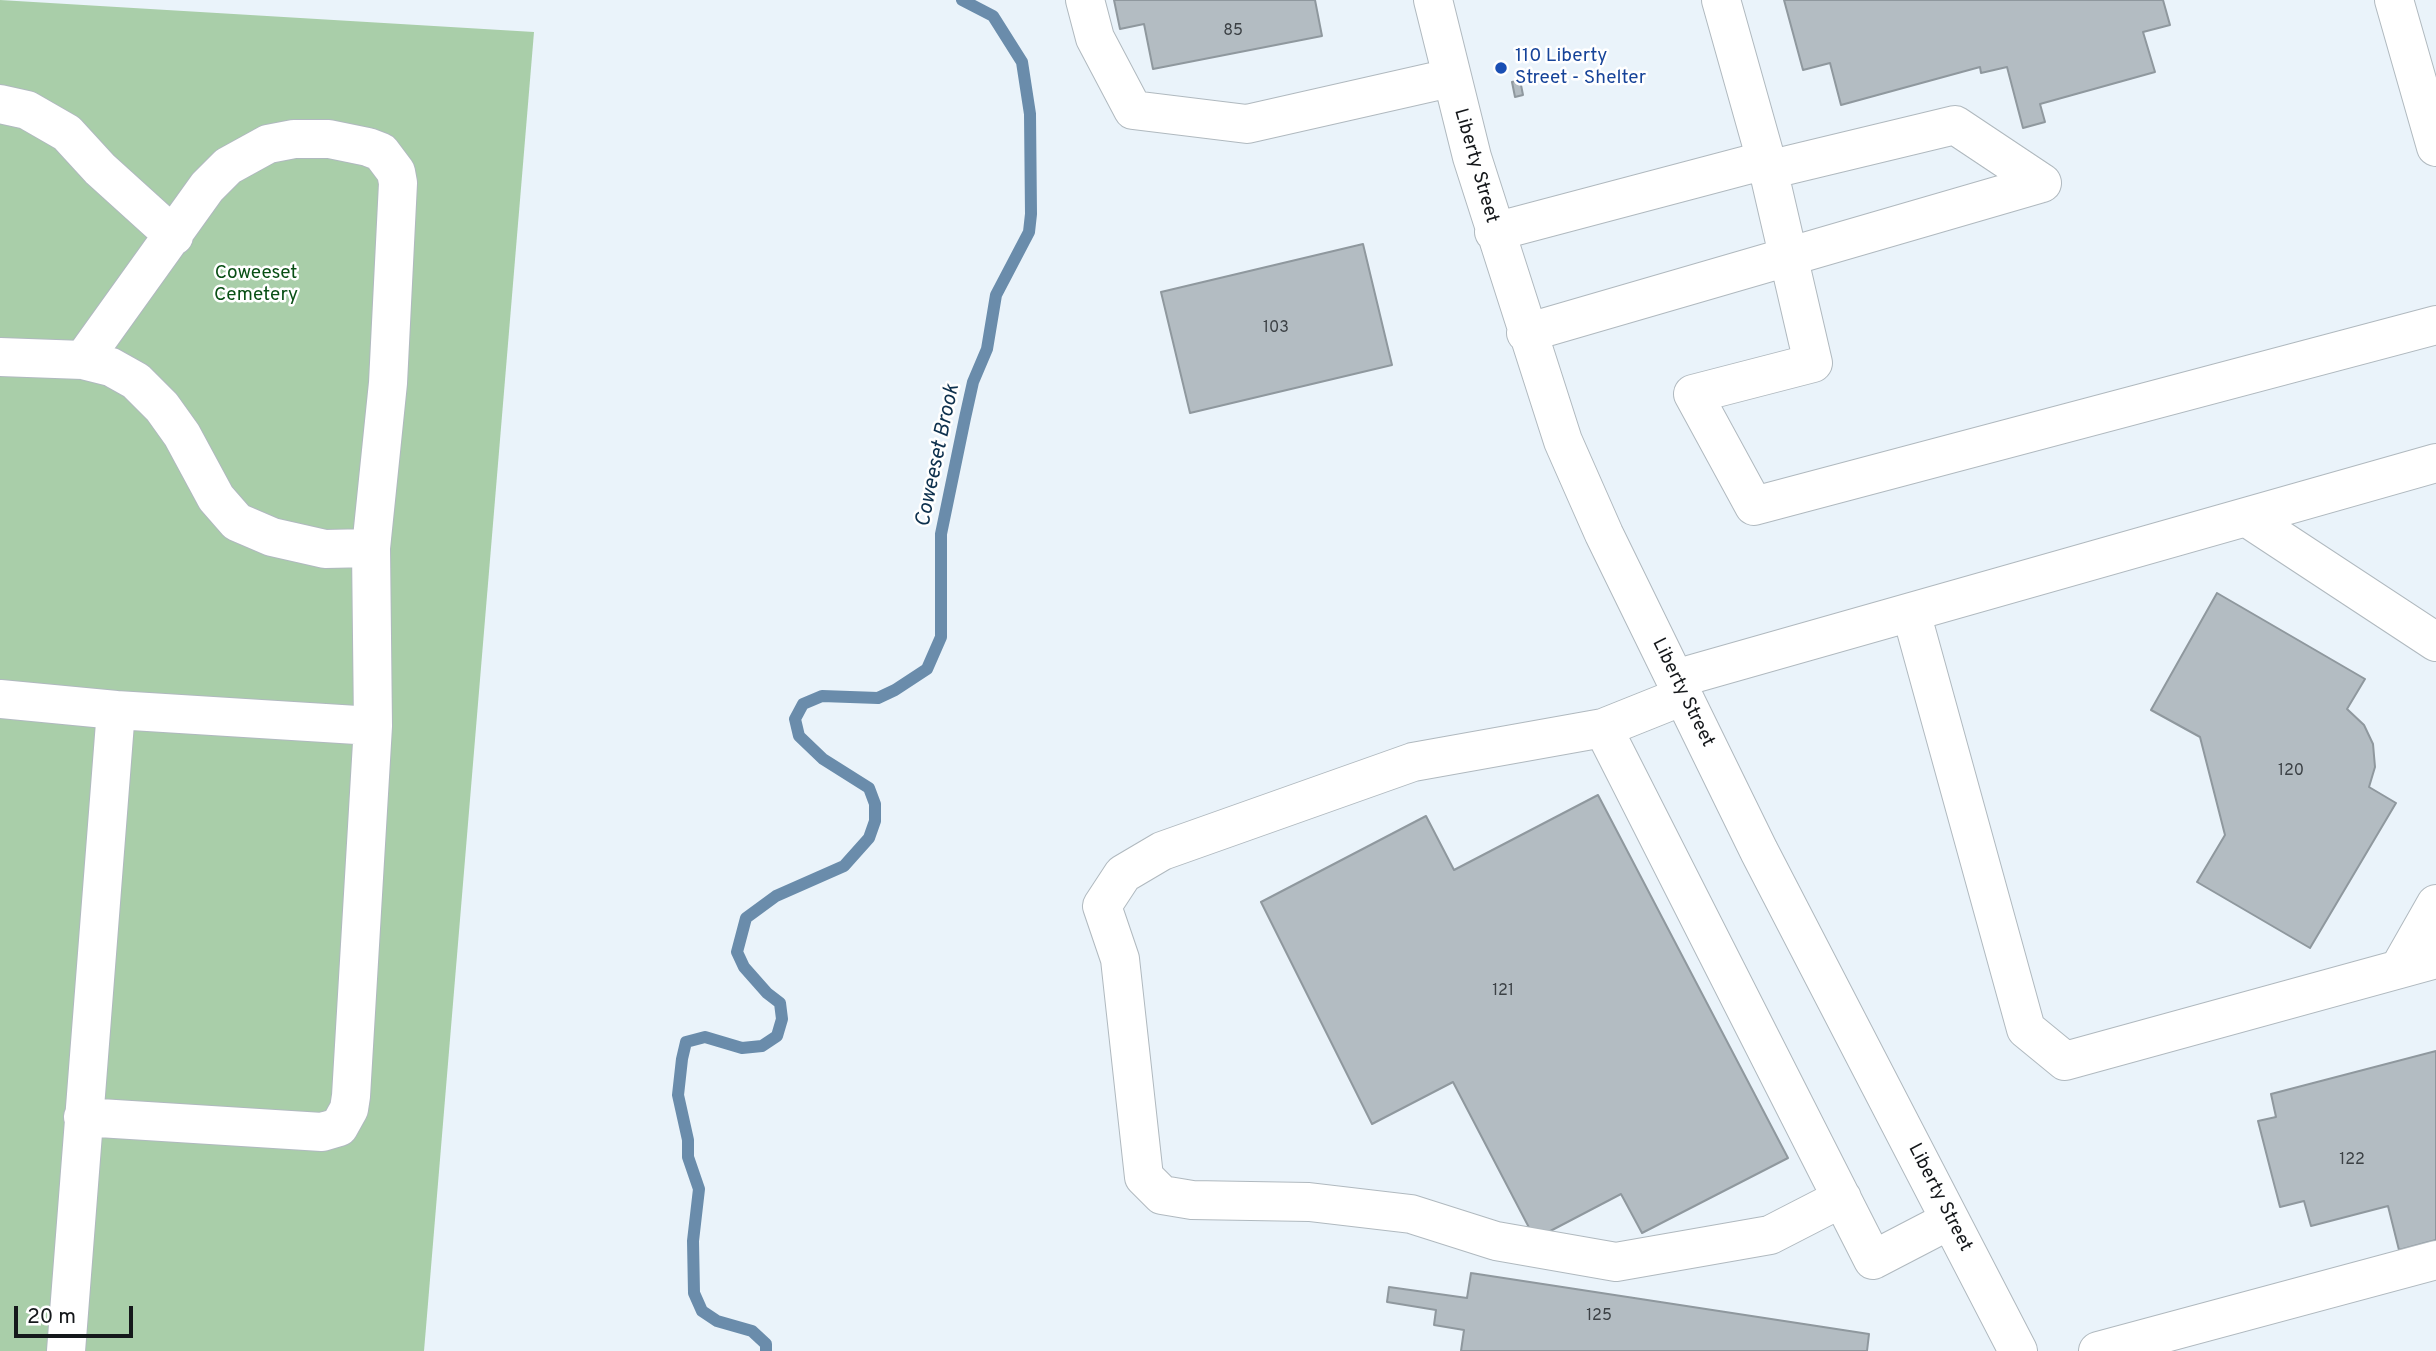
<!DOCTYPE html>
<html>
<head>
<meta charset="utf-8">
<style>
  body { margin:0 }
  #map { position:relative; width:2436px; height:1351px; overflow:hidden; background:#eaf3fa; font-family:Overpass,sans-serif }
  canvas { display:block }
  .scale { position:absolute; left:14px; top:1306px; width:119px; height:32px; box-sizing:border-box; border:4px solid #15181b; border-top:0; padding-left:9px; font-size:21px; line-height:24px; white-space:nowrap; color:#15181b; -webkit-text-stroke:5px #fff; paint-order:stroke }
</style>
</head>
<body>
<div id="map">
<canvas width="2436" height="1351"></canvas>
<div class="scale">20 m</div>
</div>
<script>
const c = document.querySelector('canvas').getContext('2d');
c.lineJoin = 'round';
function paint(path, color) {
  c.fillStyle = color;
  c.fill(path, 'evenodd');
}
function toPath(rows) {
  const path = new Path2D();
  for (const r of rows) {
    path.moveTo(r[0], r[1]);
    for (let i = 2; i < r.length; i += 2) path.lineTo(r[i], r[i + 1]);
  }
  return path;
}
function stroke(path, color, width, dash) {
  c.strokeStyle = color;
  c.lineWidth = width;
  c.lineCap = dash ? 'butt' : 'round';
  c.setLineDash(dash || []);
  c.stroke(path);
}
function drawText(font, color, halo, rows, align = 'center') {
  c.font = font + ' Overpass,sans-serif';
  c.lineWidth = 5;
  c.setLineDash([]);
  c.textBaseline = 'middle';
  c.strokeStyle = halo;
  c.fillStyle = color;
  for (const [text, x, y, turn = 0] of rows) {
    c.save();
    c.translate(x, y);
    c.rotate((+turn || 0) * Math.PI / 180);
    c.textAlign = isNaN(turn) ? turn : align;
    if (halo) c.strokeText(text, 0, 0);
    c.fillText(text, 0, 0);
    c.restore();
  }
}
const green = toPath([
  [0,0,534,32,424,1351,0,1351]
]);
const stream = toPath([
  [766,1351,766,1344,752,1331,717,1321,702,1311,694,1293,693,1241,699,1189,688,1157,688,1140,678,1095,682,1059,686,1042,705,1037,742,1048,762,1046,777,1036,782,1019,780,1003,767,993,744,967,737,952,746,918,776,896,844,866,869,838,875,821,875,804,869,788,823,759,799,736,795,719,803,704,822,696,878,698,895,690,927,669,941,637,941,534,965,418,973,382,987,349,996,295,1029,232,1031,214,1030,114,1022,62,993,16,962,0]
]);
const building = toPath([
  [1114,0,1315,0,1322,36,1153,69,1144,24,1120,29,1114,0],
  [1784,0,2163,0,2170,25,2143,32,2155,72,2040,104,2045,122,2023,128,2007,67,1981,73,1980,67,1841,105,1830,63,1803,70,1784,0],
  [1520,80,1523,95,1515,97,1512,82,1520,80],
  [1363,244,1392,365,1190,413,1161,292,1363,244],
  [2217,593,2365,679,2347,709,2364,725,2373,744,2375,767,2369,787,2396,803,2310,948,2197,882,2225,835,2200,737,2151,710,2217,593],
  [1598,795,1788,1158,1642,1233,1621,1194,1535,1239,1453,1082,1372,1124,1261,902,1426,816,1454,870,1598,795],
  [2436,1051,2436,1240,2399,1250,2388,1206,2311,1226,2304,1201,2280,1207,2258,1121,2276,1117,2271,1094,2436,1051],
  [1471,1273,1869,1334,1867,1351,1461,1351,1464,1330,1434,1325,1436,1310,1387,1302,1389,1287,1467,1298,1471,1273]
]);
const minor = toPath([
  [1085,0,1095,38,1133,110,1247,124,1450,78],
  [1433,0,1472,157,1563,441,1604,534,1759,851,2018,1351],
  [1721,0,1766,160,1813,363,1693,394,1754,506,2436,325],
  [2394,0,2436,147],
  [0,104,27,110,67,133,100,169,174,236],
  [1768,170,1955,125,2042,183],
  [1494,232,1766,160],
  [1526,333,2042,183],
  [0,357,83,360,207,187,228,166,268,144,294,139,329,139,368,147,381,152,396,172,398,183,388,383,371,548,373,726,116,710,66,1351],
  [83,360,111,367,136,381,162,407,182,435,216,498,237,522,272,537,325,549,371,548],
  [2246,517,2436,642],
  [1911,612,2026,1029,2065,1061,2436,959],
  [1675,679,2436,463],
  [1683,696,1603,728,1873,1260,1950,1220],
  [0,699,116,710],
  [1603,728,1413,762,1162,851,1123,874,1102,906,1120,959,1144,1177,1162,1195,1192,1200,1309,1202,1411,1214,1496,1241,1616,1262,1770,1235,1842,1198],
  [2399,969,2436,904],
  [83,1117,322,1132,339,1127,349,1109,351,1096,373,726],
  [2098,1351,2436,1260]
]);
const markers = [
  [1501,68,7,"#1a4fb4"]
];
const numberNames = [
  ["85",1233,32],
  ["103",1276,329],
  ["120",2291,772],
  ["121",1503,992],
  ["122",2352,1161],
  ["125",1599,1317]
];
const transitNames = [
  ["110 Liberty",1515,57],
  ["Street - Shelter",1515,79]
];
const streetNames = [
  ["Liberty Street",1475,166,74],
  ["Liberty Street",1682,693,64],
  ["Liberty Street",1939,1198,63]
];
const parkNames = [
  ["Coweeset",256,274],
  ["Cemetery",256,296]
];
const waterNames = [
  ["Coweeset Brook",939,456,-78]
];
paint(green, '#a9cea9');
stroke(stream, '#6a8cab', 12);
paint(building, '#b3bcc2');
stroke(building, '#8f989e', 2);
stroke(minor, '#b0b9bf', 40);
stroke(minor, '#fff', 38);
for (const [x, y, r, color] of markers) {
  const dot = new Path2D();
  dot.arc(x, y, r, 0, 2 * Math.PI);
  c.fillStyle = color;
  c.fill(dot);
  stroke(dot, '#fff', 2.5);
}
drawText('16px', '#3c4145', null, numberNames);
drawText('19px', '#164399', '#fff', transitNames, 'left');
drawText('19px', '#15181b', '#fff', streetNames);
drawText('19px', '#094f15', '#fff', parkNames);
drawText('italic 21px', '#0d304d', '#fff', waterNames);
</script>
</body>
</html>
